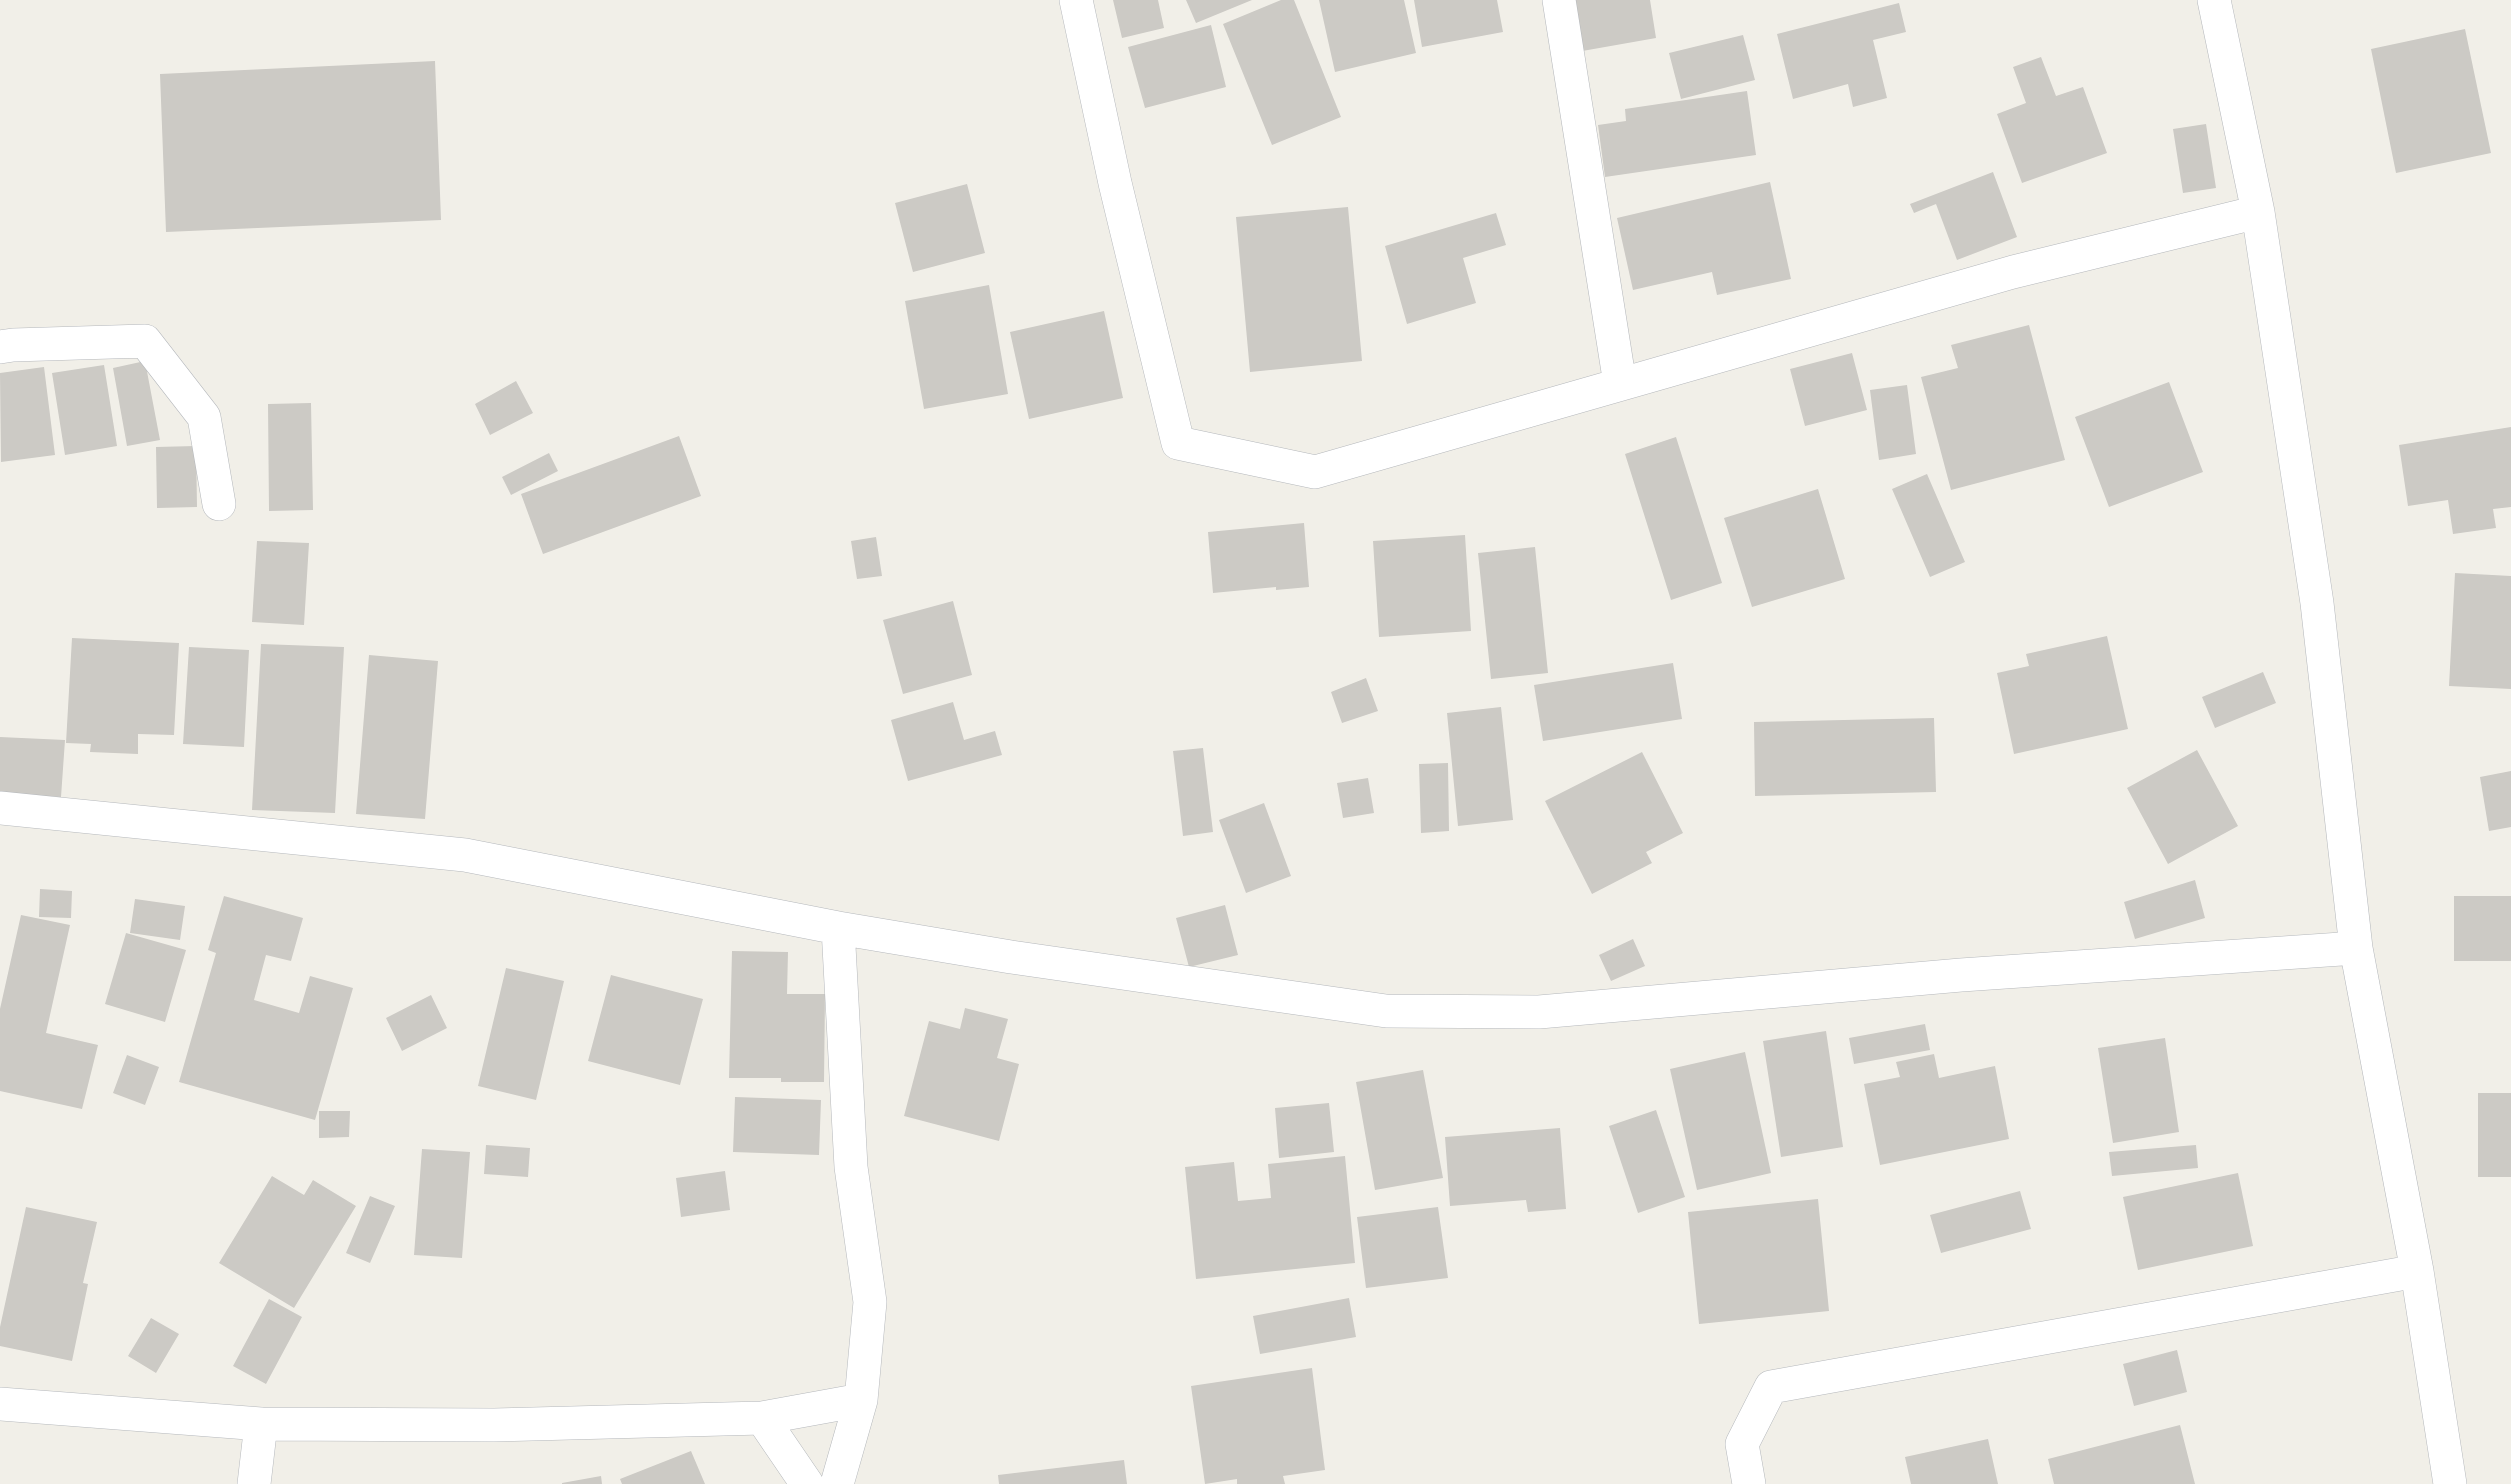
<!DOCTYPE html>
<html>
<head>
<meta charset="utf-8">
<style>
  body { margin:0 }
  canvas { display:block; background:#f1efe8 }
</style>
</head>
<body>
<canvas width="2511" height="1484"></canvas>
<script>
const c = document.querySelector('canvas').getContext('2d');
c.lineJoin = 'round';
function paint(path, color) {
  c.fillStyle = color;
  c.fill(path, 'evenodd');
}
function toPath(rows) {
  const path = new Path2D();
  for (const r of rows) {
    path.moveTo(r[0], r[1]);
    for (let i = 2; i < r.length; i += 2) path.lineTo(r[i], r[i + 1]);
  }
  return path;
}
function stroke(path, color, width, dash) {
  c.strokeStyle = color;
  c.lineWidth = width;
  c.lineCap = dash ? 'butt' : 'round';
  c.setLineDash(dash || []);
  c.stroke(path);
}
const building = toPath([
  [1113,0,1158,0,1164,28,1122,38],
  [1186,0,1252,0,1196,23],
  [1281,0,1294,0,1341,117,1272,145,1223,24],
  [1319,0,1404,0,1416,53,1335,72],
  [1414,0,1497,0,1503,32,1422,47],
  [1562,0,1650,0,1656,38,1571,53],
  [1899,3,1906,32,1873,40,1887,98,1853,107,1848,84,1793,99,1777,34],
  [1211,25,1226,87,1145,108,1128,47],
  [2465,29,2491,153,2396,173,2371,49],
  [1743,35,1755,80,1681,99,1669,53],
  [2041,57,2056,96,2083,87,2107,153,2022,183,1997,114,2026,103,2013,67],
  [435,61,441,220,166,232,160,74],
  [1747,91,1756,155,1605,177,1598,125,1626,121,1625,109],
  [2206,124,2216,188,2183,193,2173,129],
  [1993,172,2017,237,1957,260,1936,204,1914,213,1910,204],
  [1770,182,1791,279,1717,295,1712,272,1633,290,1617,218],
  [967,184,985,253,913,272,895,203],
  [1348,207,1362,361,1250,372,1236,217],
  [1496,213,1506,245,1463,258,1476,303,1407,324,1385,246],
  [989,285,1008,394,924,409,905,301],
  [1104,311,1123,398,1029,419,1010,332],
  [2029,325,2065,460,1951,490,1921,377,1958,368,1951,345],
  [1852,353,1867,410,1805,426,1790,369],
  [145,361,160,440,127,446,113,368],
  [104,365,117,446,65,455,52,373],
  [44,367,55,455,1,462,0,373],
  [516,381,533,413,490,435,475,404],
  [2169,382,2203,472,2109,507,2075,417],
  [1907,385,1916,454,1879,460,1870,390],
  [311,403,313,510,269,511,268,404],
  [2511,427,2511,507,2493,509,2496,528,2453,534,2448,500,2408,506,2399,445],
  [679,436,701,496,543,554,521,494],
  [1676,437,1722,583,1671,600,1625,454],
  [196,446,197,507,157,508,156,447],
  [549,453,558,471,511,495,502,477],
  [1927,474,1965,562,1930,577,1892,489],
  [1818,489,1845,579,1752,607,1724,518],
  [1304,523,1309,587,1276,590,1276,587,1213,593,1208,532],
  [1465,535,1471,631,1379,637,1373,541],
  [876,537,882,576,857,579,851,541],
  [257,541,309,543,304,625,252,622],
  [1535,547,1548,673,1491,679,1478,553],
  [2455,573,2511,576,2511,689,2449,686],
  [953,601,972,675,903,694,883,620],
  [2107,636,2128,729,2014,754,1997,673,2029,666,2026,654],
  [72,638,179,643,174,735,138,734,138,754,90,752,91,744,66,743],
  [261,644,344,647,335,813,252,810],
  [189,647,249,650,244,747,183,744],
  [369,655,438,661,425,819,356,814],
  [1673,663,1682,719,1543,741,1534,685],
  [2263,672,2276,703,2215,728,2202,697],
  [1366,678,1378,711,1342,723,1331,692],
  [953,702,964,740,995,731,1002,755,908,781,891,720],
  [1501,707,1513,820,1458,826,1447,713],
  [1934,718,1936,792,1755,796,1754,722],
  [0,737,65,740,61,797,0,794],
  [1203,748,1213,832,1183,836,1173,751],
  [2197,750,2238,826,2168,864,2127,788],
  [1642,752,1683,833,1646,852,1652,863,1592,894,1545,801],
  [1448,763,1449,831,1421,833,1419,764],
  [2511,771,2511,827,2489,831,2480,777],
  [1368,778,1374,813,1343,818,1337,783],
  [1264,803,1291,876,1246,893,1219,820],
  [2195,880,2205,918,2135,939,2124,902],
  [40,889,72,891,71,918,39,917],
  [224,896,303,918,291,961,266,955,254,1000,299,1013,310,976,353,988,315,1120,179,1082,216,953,208,950],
  [2454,896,2511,896,2511,961,2454,961],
  [135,899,185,906,180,940,130,933],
  [1225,905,1238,955,1189,967,1176,918],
  [21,915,70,925,46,1033,98,1045,82,1109,0,1091,0,1009],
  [126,933,186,950,165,1022,105,1004],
  [1633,939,1645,966,1611,981,1599,955],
  [732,951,788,952,787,994,825,994,824,1082,781,1082,781,1078,729,1078],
  [506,968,564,981,536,1100,478,1086],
  [611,975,703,999,680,1085,588,1061],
  [431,995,447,1028,402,1051,386,1018],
  [965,1008,1008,1019,997,1058,1019,1064,999,1141,904,1116,929,1021,960,1029],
  [1925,1024,1930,1050,1854,1064,1849,1038],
  [1826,1031,1843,1147,1781,1157,1763,1041],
  [2165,1038,2179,1132,2113,1143,2098,1048],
  [1745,1052,1771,1173,1697,1190,1670,1069],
  [1934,1054,1939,1078,1995,1066,2009,1139,1880,1165,1864,1084,1900,1077,1896,1062],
  [127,1055,159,1067,145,1105,113,1093],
  [1423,1070,1443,1178,1375,1190,1356,1082],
  [2478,1093,2511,1093,2511,1177,2478,1177],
  [735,1097,821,1100,819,1155,733,1152],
  [1329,1103,1334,1152,1279,1158,1275,1108],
  [1656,1110,1685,1197,1638,1213,1609,1126],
  [319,1111,350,1111,349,1137,319,1138],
  [1560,1128,1566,1209,1528,1212,1526,1200,1450,1206,1445,1137],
  [486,1145,530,1148,528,1177,484,1174],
  [2196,1145,2198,1168,2112,1176,2109,1152],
  [422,1149,470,1152,462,1258,414,1255],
  [1345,1156,1355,1263,1196,1279,1185,1167,1234,1162,1238,1201,1271,1198,1268,1164],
  [725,1171,730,1210,681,1217,676,1178],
  [2238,1173,2253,1246,2138,1270,2123,1197],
  [272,1176,304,1195,313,1180,356,1206,294,1308,219,1263],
  [2020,1191,2031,1229,1941,1253,1930,1215],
  [370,1196,395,1206,370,1263,346,1253],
  [1818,1199,1829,1311,1699,1324,1688,1212],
  [26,1207,97,1222,83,1283,88,1284,72,1361,0,1346,0,1327],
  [1438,1207,1448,1278,1366,1288,1357,1217],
  [1349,1298,1356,1337,1260,1354,1253,1316],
  [269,1299,302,1317,266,1384,233,1366],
  [151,1318,179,1334,156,1373,128,1356],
  [2177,1350,2187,1392,2134,1406,2123,1364],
  [1312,1368,1325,1470,1283,1476,1285,1484,1237,1484,1237,1479,1205,1484,1191,1386],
  [2180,1425,2195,1484,2054,1484,2048,1459],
  [1988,1439,1998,1484,1911,1484,1905,1457],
  [691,1451,705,1484,622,1484,620,1479],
  [1124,1460,1127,1484,999,1484,998,1475],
  [601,1476,602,1484,562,1484,562,1483]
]);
const minor = toPath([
  [1076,0,1115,183,1178,443,1315,472,2013,272,2258,212],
  [1559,0,1620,384],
  [2214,0,2258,212,2317,603,2356,948,2417,1271,2450,1484],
  [0,347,13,345,145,341,204,417,219,504],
  [0,808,465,855,838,928,1011,957,1386,1011,1539,1012,1961,975,2356,948],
  [0,1404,261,1424,494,1425,762,1418,861,1400],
  [762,1418,807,1484],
  [254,1484,261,1424],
  [837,1484,861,1400,870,1302,851,1167,838,928],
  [1749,1484,1742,1444,1771,1387,2417,1271]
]);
paint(building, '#cccac5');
stroke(minor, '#b5b8bc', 34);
stroke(minor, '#fff', 33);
</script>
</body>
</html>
